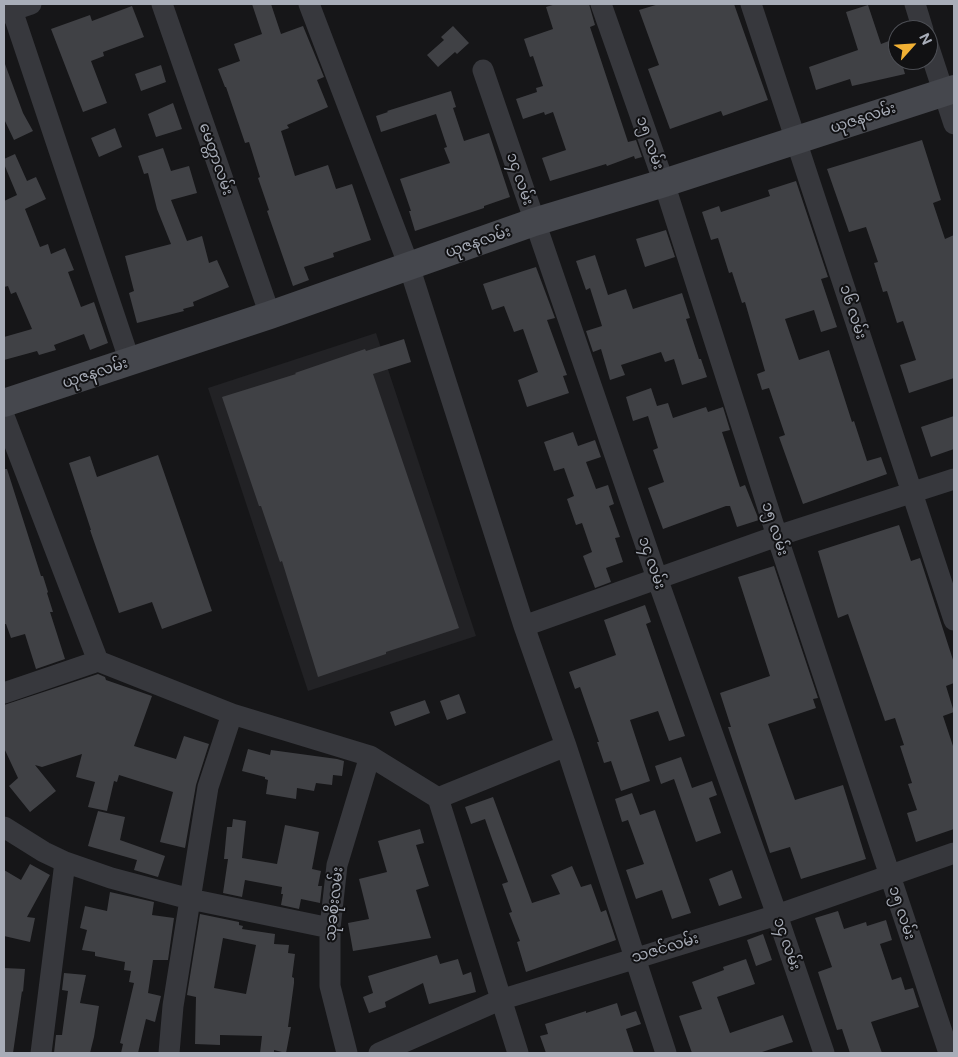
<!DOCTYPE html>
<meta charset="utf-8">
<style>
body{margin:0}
#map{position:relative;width:958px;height:1057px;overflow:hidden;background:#161618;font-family:"Public Sans",sans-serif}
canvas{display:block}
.frame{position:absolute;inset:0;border:5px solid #a8adb8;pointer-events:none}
.north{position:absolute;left:888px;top:20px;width:50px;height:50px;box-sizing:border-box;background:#111113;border:1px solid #4d4f55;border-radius:50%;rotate:64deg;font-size:14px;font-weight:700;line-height:20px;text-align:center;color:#a8adb8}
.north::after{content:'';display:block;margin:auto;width:18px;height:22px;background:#f2b134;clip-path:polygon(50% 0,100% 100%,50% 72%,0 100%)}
</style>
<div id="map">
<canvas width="958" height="1057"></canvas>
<div class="frame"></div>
<div class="north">N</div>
</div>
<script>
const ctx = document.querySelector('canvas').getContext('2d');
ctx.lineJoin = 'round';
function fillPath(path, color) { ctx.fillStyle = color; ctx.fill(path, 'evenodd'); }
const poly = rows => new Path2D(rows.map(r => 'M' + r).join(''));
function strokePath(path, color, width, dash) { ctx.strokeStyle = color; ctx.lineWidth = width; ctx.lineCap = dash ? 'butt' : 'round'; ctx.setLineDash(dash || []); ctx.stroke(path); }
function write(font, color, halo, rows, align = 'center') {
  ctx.font = font + ' "Public Sans","Noto Sans Myanmar",sans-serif'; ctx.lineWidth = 4; ctx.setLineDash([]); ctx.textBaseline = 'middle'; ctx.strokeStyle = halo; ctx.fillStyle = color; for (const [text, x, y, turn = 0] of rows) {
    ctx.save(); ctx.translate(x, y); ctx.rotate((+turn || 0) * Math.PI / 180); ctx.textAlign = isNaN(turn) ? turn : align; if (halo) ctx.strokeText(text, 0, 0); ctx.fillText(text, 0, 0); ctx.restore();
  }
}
fillPath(poly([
 [376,333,476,636,308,691,208,388]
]), '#222225');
fillPath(poly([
 [252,4,271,4,281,34,303,26,324,77,317,80,328,107,287,125,289,128,281,131,295,176,328,165,336,189,352,184,371,240,333,253,334,257,304,267,309,280,293,286,267,211,269,210,258,178,260,177,249,142,245,143,226,87,225,87,218,69,240,61,234,44,262,34],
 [556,4,589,4,595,25,590,27,628,142,636,140,642,157,635,159,634,156,607,166,606,164,550,181,542,158,566,150,553,112,545,115,544,112,523,119,516,99,537,92,536,88,543,86,533,56,530,57,524,39,553,29,546,7],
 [659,4,734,4,768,100,723,116,721,111,670,129,648,69,659,65,639,10],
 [868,5,881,44,894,39,898,51,898,60,901,60,905,74,852,86,850,79,816,90,809,67,858,50,846,12],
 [132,6,144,37,103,52,104,56,91,61,107,103,83,112,51,29,90,15,92,21],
 [453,26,469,43,457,54,455,52,438,67,427,55,444,40,441,37],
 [4,64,5,64,23,113,33,131,14,140,4,119],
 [161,65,166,82,141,91,135,74],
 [451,91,456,107,453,108,464,141,489,133,510,197,484,206,484,208,415,231,409,211,411,211,400,179,450,163,444,148,447,147,436,114,381,132,376,116,388,112,387,111],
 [173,103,182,129,156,137,148,114],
 [115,128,122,147,99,157,91,138],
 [922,140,941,200,933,203,945,239,954,235,954,378,909,393,900,365,916,360,903,321,897,323,887,291,883,292,874,263,878,262,866,227,849,232,827,169],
 [163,148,171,171,189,166,197,193,171,200,187,241,202,236,209,263,217,260,229,287,193,302,194,306,183,309,184,311,137,323,129,293,134,291,125,256,171,244,157,209,148,173,144,174,138,156],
 [15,154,27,181,36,177,46,199,25,209,40,247,48,244,51,254,65,248,74,270,68,272,81,307,94,302,108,343,90,350,84,334,54,345,56,350,39,355,37,351,4,360,4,337,32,329,16,292,11,294,8,286,4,287,4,201,17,195,4,164,4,159],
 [796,181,828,277,821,279,837,327,821,332,814,310,785,319,799,360,829,350,852,422,854,421,867,461,881,457,887,474,803,504,779,437,785,435,769,388,762,390,757,374,765,371,745,302,742,303,732,272,729,273,718,238,711,240,702,212,719,206,721,212,770,196,768,190],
 [666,230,675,257,645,267,636,239],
 [595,255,608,295,626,289,633,309,682,293,690,318,686,319,699,359,701,359,707,377,682,385,674,359,665,362,661,352,621,365,625,375,610,380,601,349,593,352,586,331,602,326,590,288,586,290,576,261],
 [536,267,555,318,547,320,567,375,563,376,569,393,527,407,518,380,538,372,523,329,514,332,504,306,492,310,483,284],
 [404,339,411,362,373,374,459,628,386,652,386,654,318,677,282,561,280,562,261,506,259,506,222,397,296,374,295,373,365,349,366,351],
 [651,388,657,406,668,403,673,418,706,407,708,412,723,407,730,430,722,432,740,487,745,485,759,520,737,527,730,506,726,506,663,529,648,488,664,482,653,450,658,448,648,416,633,421,626,397],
 [954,416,954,449,931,457,921,427],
 [573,432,578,446,595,440,601,457,586,462,596,489,608,485,614,504,609,506,620,537,615,538,623,562,606,568,611,582,595,588,583,556,592,552,582,523,576,525,567,499,574,496,564,468,554,471,544,442],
 [158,455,212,611,162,629,152,602,119,613,90,530,91,530,69,463,90,456,97,477],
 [4,469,7,469,41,576,43,576,48,592,47,593,53,612,50,612,65,659,36,669,25,634,11,638,6,624,4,624],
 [899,525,911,561,920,558,954,663,954,683,946,686,954,712,943,716,954,749,954,829,916,842,907,813,917,810,908,784,912,783,900,746,904,745,895,718,885,721,848,614,838,618,818,551],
 [774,566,818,698,813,699,816,708,768,724,795,800,843,785,866,859,801,879,790,847,770,853,728,727,731,727,720,693,770,676,738,577],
 [645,605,651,622,646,624,685,736,669,741,658,711,630,720,650,781,621,791,611,761,604,763,597,742,599,742,580,687,575,689,569,672,616,655,604,620],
 [98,674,105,677,106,680,152,696,134,746,176,759,184,736,209,744,196,785,185,848,160,842,173,792,119,775,117,782,114,781,107,811,88,807,95,782,76,777,82,754,42,767,35,765,56,791,30,812,9,786,18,778,4,748,4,705],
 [459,694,466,713,447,720,440,701],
 [425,700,430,713,395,726,390,712],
 [248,749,270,755,271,750,337,759,344,761,342,776,333,775,332,785,316,783,314,791,297,788,296,799,266,794,268,780,265,779,265,777,242,771],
 [681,757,692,788,712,781,717,795,709,798,721,833,696,842,674,779,661,784,655,766],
 [632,793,640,815,655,810,691,913,672,919,662,890,636,899,626,870,644,864,628,820,622,822,615,799],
 [493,797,532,903,560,894,551,875,572,866,581,887,591,884,601,912,606,910,616,940,526,972,517,942,520,941,509,913,512,912,502,884,508,882,492,839,485,819,471,824,465,807],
 [98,811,125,817,120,840,165,856,158,877,134,870,137,860,88,846],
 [233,819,246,821,242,858,277,864,285,825,319,832,312,869,321,871,318,886,322,886,320,903,301,899,299,909,281,905,283,894,281,894,282,887,245,880,242,897,223,893,228,859,224,859,227,827,232,827],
 [420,829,424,843,416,845,429,886,416,890,431,938,353,951,348,923,369,919,359,879,387,872,378,841],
 [30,864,50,875,27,917,35,918,30,942,4,936,4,870,21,880],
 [732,870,742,898,719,906,709,879],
 [110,892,154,902,152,915,174,918,168,960,153,960,148,993,161,996,155,1022,146,1019,138,1053,121,1053,123,1044,120,1043,134,983,129,982,131,971,124,970,125,962,95,956,95,952,82,950,87,930,80,928,85,906,107,911],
 [838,911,844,929,866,922,867,926,886,920,892,940,880,944,892,980,901,977,905,990,913,988,919,1007,871,1022,882,1053,850,1053,842,1029,837,1030,818,972,832,967,815,918],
 [200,914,239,922,239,925,243,926,242,929,275,934,274,944,289,945,288,953,295,954,292,977,294,978,294,983,288,1027,291,1027,286,1053,274,1050,274,1053,260,1053,262,1036,220,1035,220,1045,195,1044,196,997,187,995],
 [223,938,256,945,246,994,214,988],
 [763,934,772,960,756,966,747,940],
 [437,955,440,964,458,959,463,975,471,972,476,992,429,1004,423,983,385,1002,386,1007,369,1013,363,997,373,993,368,976],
 [746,959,755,984,717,997,730,1033,783,1015,793,1042,759,1053,692,1053,679,1016,702,1009,692,982,724,970,723,967],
 [4,968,25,969,23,992,22,991,13,1053,4,1053],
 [64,973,86,975,80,1003,99,1006,94,1037,90,1053,54,1053,56,1035,62,1035,68,991,62,990],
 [617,1003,621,1016,636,1011,641,1024,626,1029,634,1053,546,1053,540,1036,548,1034,545,1024,586,1011,586,1013]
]), '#404145');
strokePath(poly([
 [10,4,130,362],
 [162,4,270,315],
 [309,4,409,266,524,626,566,746,666,1053],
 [601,4,664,183,777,536,949,1053],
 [751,4,954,620],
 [915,4,923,30],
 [4,13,31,4],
 [928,45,954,124],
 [483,70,657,578,777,915,824,1053],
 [4,416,98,661,232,714,370,756,438,798,566,746],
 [524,626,777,536,954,479],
 [4,693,98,661],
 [438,798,518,1053],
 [4,827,44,852,65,862,111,878,190,899,330,928],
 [41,1053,65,862],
 [169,1053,173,1006,208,787,232,714],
 [347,1053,330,986,330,928,337,865,370,756],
 [379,1053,500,1000,777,915,954,853]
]), '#37383d', 21);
strokePath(poly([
 [4,403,270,315,534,222,664,183,954,89]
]), '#45474d', 28);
write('15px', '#a8adb8', '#111113', [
 ["ယုဇနလမ်း",863,118,-18],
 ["၁၅ လမ်း",650,143,71],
 ["မေတ္တာလမ်း",216,159,71],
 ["၁၄ လမ်း",520,179,71],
 ["ယုဇနလမ်း",478,242,-19],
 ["၁၆ လမ်း",853,312,72],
 ["ယုဇနလမ်း",95,373,-18],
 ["၁၅ လမ်း",775,529,72],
 ["၁၄ လမ်း",652,563,71],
 ["သုခစိုးလမ်း",334,904,-84],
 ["၁၅ လမ်း",902,913,72],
 ["၁၄ လမ်း",787,944,71],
 ["သဇင်လမ်း",665,948,-17]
]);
</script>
